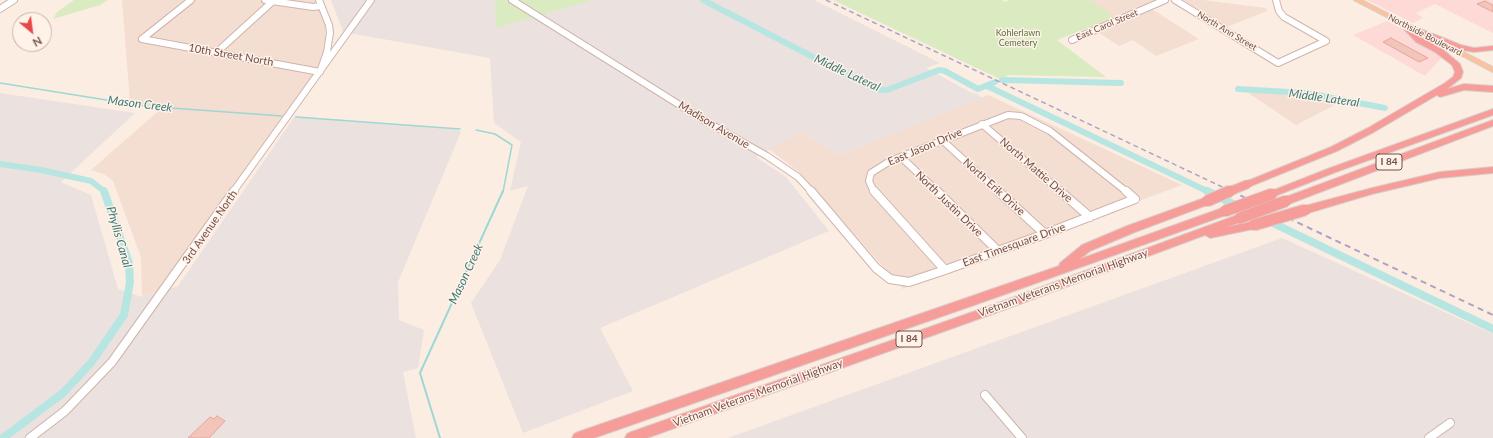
<!DOCTYPE html>
<style>
body{margin:0}
#map{position:relative;width:1493px;height:438px;overflow:hidden;background:#fcede3;font-family:Lato,sans-serif}
canvas{display:block}
.north{position:absolute;left:12px;top:12px;width:40px;height:40px;box-sizing:border-box;background:#fff2e9;border:1px solid #c7b1a9;border-radius:50%;rotate:151deg;font-size:11px;font-weight:700;line-height:16px;text-align:center;color:#744f49}
.north::after{content:'';display:block;margin:auto;width:14px;height:18px;background:#e74847;clip-path:polygon(50% 0,100% 100%,50% 72%,0 100%)}
</style>
<div id="map">
<canvas width="1493" height="438"></canvas>
<div class="north">N</div>
</div>
<script>
const ctx = document.querySelector('canvas').getContext('2d');
ctx.lineJoin = 'round';
function fillPath(path, color) { ctx.fillStyle = color; ctx.fill(path, 'evenodd'); }
const poly = rows => new Path2D(rows.map(r => 'M' + r).join(''));
function strokePath(path, color, width, dash) { ctx.strokeStyle = color; ctx.lineWidth = width; ctx.lineCap = dash ? 'butt' : 'round'; ctx.setLineDash(dash || []); ctx.stroke(path); }
function write(font, color, halo, rows, align = 'center') {
  ctx.font = font + ' Lato,sans-serif'; ctx.lineWidth = 3; ctx.setLineDash([]); ctx.textBaseline = 'middle'; ctx.strokeStyle = halo; ctx.fillStyle = color; for (const [text, x, y, turn = 0] of rows) {
    ctx.save(); ctx.translate(x, y); ctx.rotate((+turn || 0) * Math.PI / 180); ctx.textAlign = isNaN(turn) ? turn : align; if (halo) ctx.strokeText(text, 0, 0); ctx.fillText(text, 0, 0); ctx.restore();
  }
}
fillPath(poly([
 [122,0,319,0,325,23,326,53,322,63,158,292,142,297,141,257,113,181,104,174,91,170,163,107,130,103],
 [1089,0,1160,0,1147,6,1199,39,1156,56,1133,40,1119,46,1090,27,1112,19],
 [1183,0,1203,0,1249,6,1266,8,1267,11,1227,27],
 [1247,92,1304,95,1341,102,1296,125],
 [988,95,1182,185,903,289,799,172,769,149,801,132,840,155]
]), '#f4ddd1');
fillPath(poly([
 [1367,0,1493,0,1493,33,1435,4,1416,13,1423,18,1413,23],
 [1387,21,1447,52,1425,76,1353,35]
]), '#fddad6');
fillPath(poly([
 [331,0,495,0,497,27,593,0,814,0,940,63,926,68,970,92,977,94,982,98,840,155,801,132,756,157,786,177,829,231,600,328,633,391,523,433,471,303,500,260,528,186,510,191,521,142,494,123,490,58,343,32],
 [0,93,135,113,61,182,91,195,118,289,142,297,178,286,295,116,456,129,461,132,398,282,399,320,424,330,418,368,403,372,416,438,0,438],
 [1282,238,1493,334,1493,438,728,438]
]), '#ebe1de');
fillPath(poly([
 [74,0,108,0,100,5,53,19,57,12],
 [495,0,593,0,496,28],
 [833,0,1002,0,1005,2,1010,0,1089,0,1112,15,1112,19,1057,40,1106,77,1009,75,1000,79]
]), '#daeac1');
strokePath(poly([
 [0,83,144,106,282,116],
 [296,117,460,129],
 [476,130,495,134,512,145,503,192]
]), '#9dd8d4', 1.5);
strokePath(poly([
 [440,438,420,373,503,191]
]), '#9dd8d4', 2);
strokePath(poly([
 [703,0,877,90,887,90,939,70,945,71,978,89,995,82],
 [1002,80,1121,83],
 [987,86,1209,192],
 [1238,89,1307,93,1385,108],
 [0,164,41,170,91,181,105,192]
]), '#b7e6e2', 6);
strokePath(poly([
 [1207,191,1239,207],
 [1252,213,1493,329],
 [3,438,63,393,91,363,124,315,130,282,129,263,104,191]
]), '#b7e6e2', 8);
const building = poly([
 [1485,1,1493,5,1493,12,1477,4,1485,1],
 [1391,38,1428,58,1419,62,1383,42,1391,38],
 [217,416,225,421,209,438,188,438,210,417,214,419,217,416]
]);
fillPath(building, '#f2c4ba');
strokePath(building, '#e4a79b', 1);
const minorFar1 = poly([
 [265,0,313,7,321,6],
 [512,0,702,119,767,156,798,177,812,192],
 [1175,0,1278,63,1326,41,1284,17,1279,11,1276,0],
 [0,9,14,0],
 [142,39,320,72,327,52,330,33,329,25,319,0],
 [142,39,191,0],
 [1072,40,1165,0],
 [217,52,273,1],
 [982,124,1061,192],
 [942,140,999,192],
 [901,157,938,192],
 [233,192,371,0],
 [874,192,869,181,871,173,890,161,1008,115,1021,116,1050,131,1127,192]
]);
const minor = poly([
 [811,191,876,268,890,279,909,282,945,270],
 [874,191,945,270],
 [937,191,998,251],
 [998,191,1045,234],
 [1060,191,1090,217],
 [945,270,1045,234,1135,199,1126,191],
 [985,395,1022,438],
 [30,438,65,411,112,362,234,191],
 [1429,438,1450,423]
]);
const major = poly([
 [1354,0,1362,0,1413,27,1410,29,1408,28,1354,0],
 [1432,36,1493,67,1493,72,1430,39,1429,38,1432,36]
]);
const highway = poly([
 [1400,21,1406,21,1408,24,1461,45,1474,48,1493,46,1493,50,1474,52,1456,49,1415,32,1422,38,1441,48,1460,64,1463,72,1461,78,1447,89,1464,84,1493,86,1493,92,1464,90,1440,97,1437,95,1374,132,1337,151,1251,186,1245,186,1243,184,1245,182,1331,147,1368,128,1445,83,1453,77,1455,72,1452,65,1435,52,1416,42,1400,25,1400,21],
 [1493,109,1493,115,1336,172,1275,196,1269,196,1267,194,1269,192,1330,168,1493,109],
 [1493,120,1493,126,1289,204,1286,205,1281,201,1283,198,1493,120],
 [1493,167,1493,173,1440,178,1372,194,1305,214,1301,213,1300,210,1301,207,1372,188,1440,172,1493,167],
 [1207,197,1212,201,1210,204,1135,232,1090,251,1080,259,1225,207,1229,208,1230,211,1229,214,1000,296,594,438,572,438,574,434,578,432,1059,266,1060,263,1082,245,1127,226,1207,197],
 [1240,214,1244,215,1245,218,1244,221,1227,227,1254,221,1258,222,1259,225,1258,228,1210,238,1205,235,1009,308,647,438,625,438,627,434,631,432,1001,302,1240,214]
]);
strokePath(minorFar1, '#d0b4ac', 8);
strokePath(minor, '#d0b4ac', 10);
strokePath(major, '#d8cecc', 2);
strokePath(highway, '#d8cecc', 2);
strokePath(minorFar1, '#fff', 6);
strokePath(minor, '#fff', 8);
fillPath(major, '#fbc29b');
fillPath(highway, '#f79d99');
strokePath(poly([
 [826,0,1233,192]
]), '#ada2c5', 1.5, [5, 3.5]);
strokePath(poly([
 [1231,191,1493,315]
]), '#ada2c5', 2, [6, 4.5]);
const highwayBridgeFar1 = poly([
 [1228,192,1248,184]
]);
const highwayBridge = poly([
 [1207,201,1230,191],
 [1225,211,1272,194],
 [1240,218,1286,201],
 [1254,225,1305,210]
]);
strokePath(highwayBridgeFar1, '#d8cecc', 10, []);
strokePath(highwayBridge, '#d8cecc', 13, []);
strokePath(highwayBridgeFar1, '#f79d99', 8);
strokePath(highwayBridge, '#f79d99', 11);
write('9px', '#744f49', '#fff2e9', [
 ["East Carol Street",1107,25,-23],
 ["North Ann Street",1227,31,31],
 ["Northside Boulevard",1425,35,27]
]);
write('9px', '#5a743e', '#fff2e9', [
 ["Kohlerlawn",1018,33],
 ["Cemetery",1018,43]
]);
for (const [x, y, w] of [
 [1389,162,26],
 [909,339,26]
]) { const box = new Path2D(); box.roundRect(x - w / 2, y - 8, w, 16, 3); ctx.fillStyle = '#fff2e9'; ctx.fill(box); strokePath(box, '#744f49', 1); }
write('bold 10px', '#744f49', null, [
 ["I 84",1389,162],
 ["I 84",909,339]
]);
write('11px', '#744f49', '#fff2e9', [
 ["10th Street North",231,55,10],
 ["Madison Avenue",714,125,31],
 ["East Jason Drive",925,147,-23],
 ["North Mattie Drive",1036,170,41],
 ["North Erik Drive",994,187,42],
 ["North Justin Drive",949,204,44],
 ["3rd Avenue North",210,227,-55],
 ["East Timesquare Drive",1014,245,-20],
 ["Vietnam Veterans Memorial Highway",1063,283,-20],
 ["Vietnam Veterans Memorial Highway",758,393,-20]
]);
write('italic 12px', '#3c7a77', '#fff2e9', [
 ["Middle Lateral",847,73,25],
 ["Middle Lateral",1324,98,8],
 ["Mason Creek",140,104,7],
 ["Phyllis Canal",119,237,74],
 ["Mason Creek",466,274,-65]
]);
</script>
